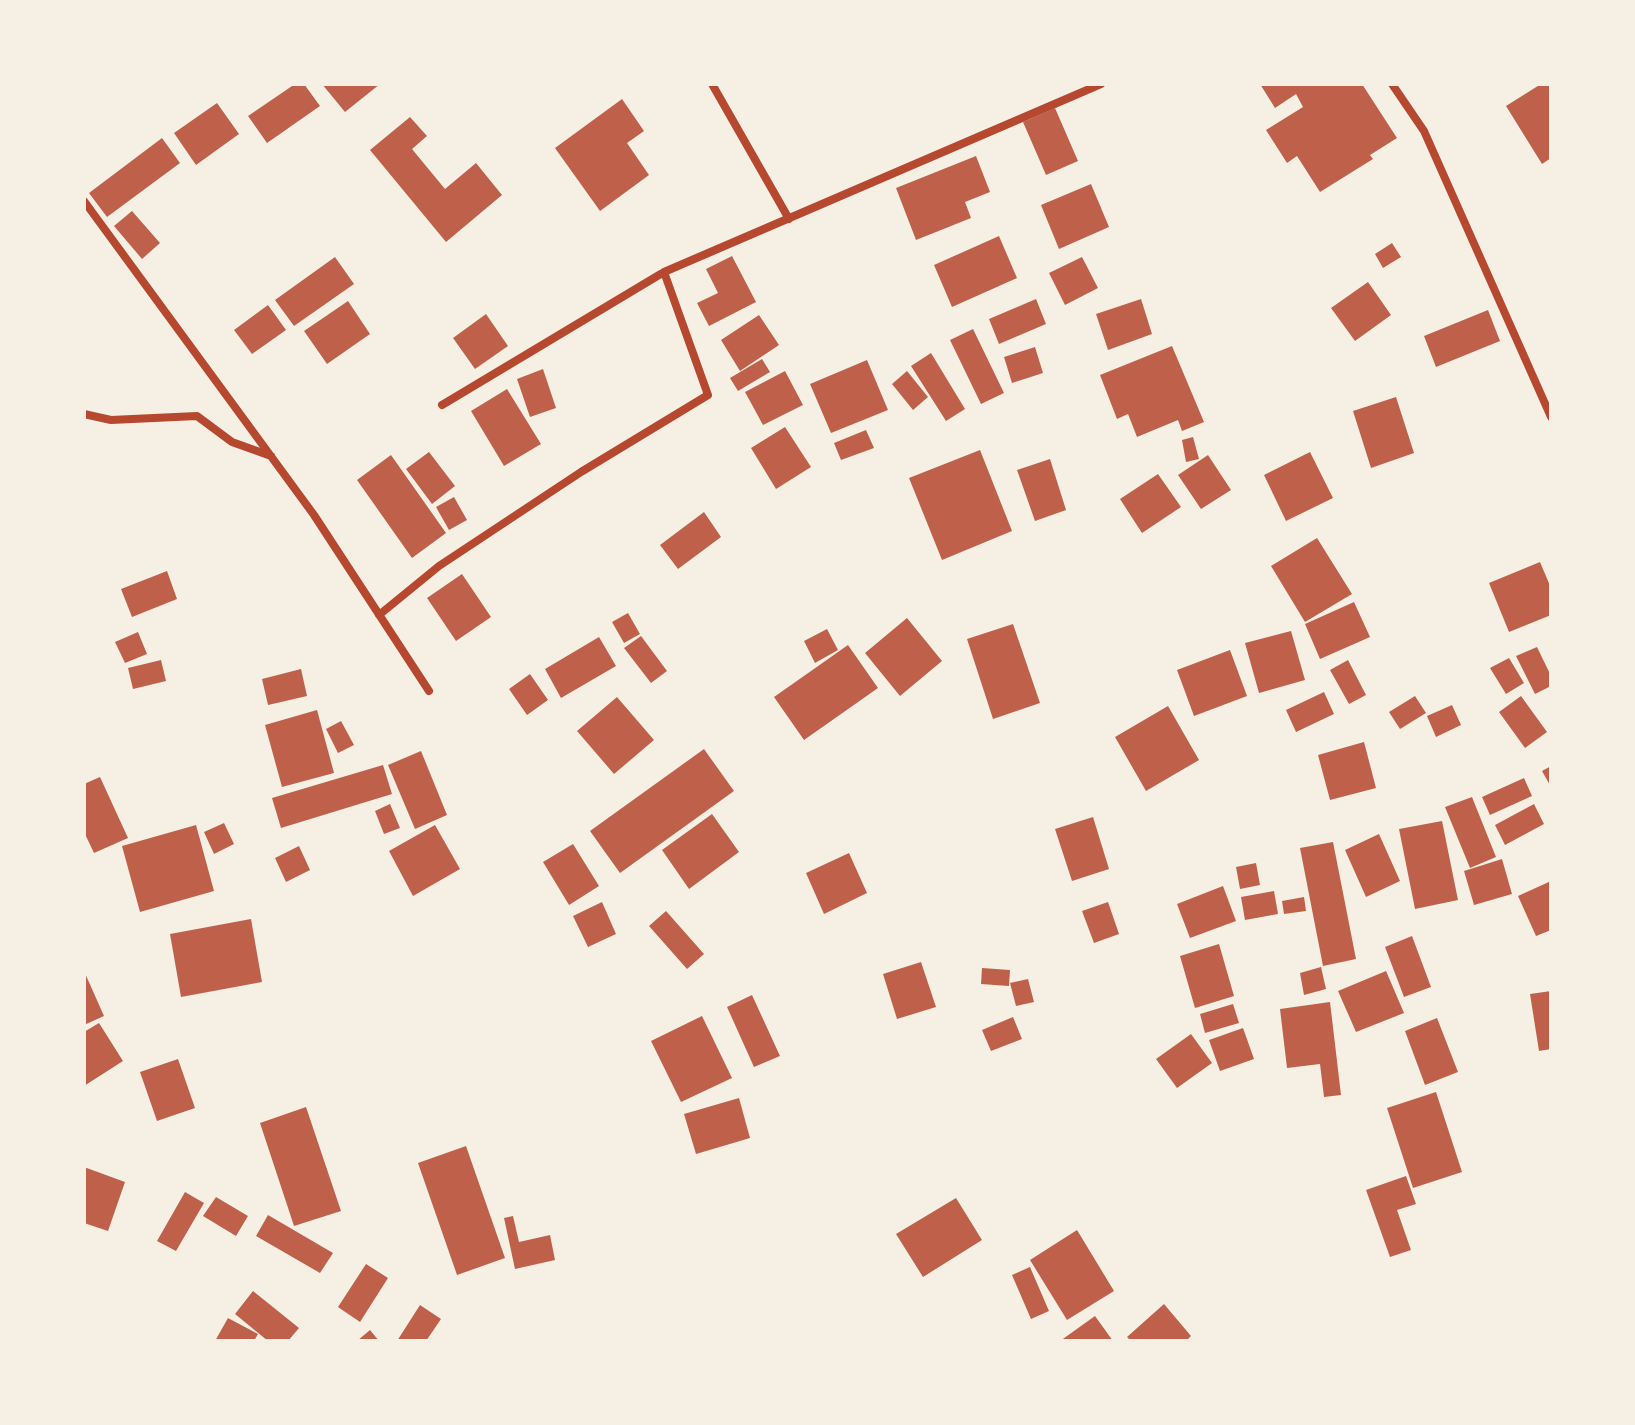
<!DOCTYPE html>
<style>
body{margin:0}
#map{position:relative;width:1635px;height:1425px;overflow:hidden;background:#f6efe4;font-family:"Public Sans",sans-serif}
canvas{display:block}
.frame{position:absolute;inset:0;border:86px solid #f6efe4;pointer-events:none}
</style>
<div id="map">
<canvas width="1635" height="1425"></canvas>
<div class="frame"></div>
</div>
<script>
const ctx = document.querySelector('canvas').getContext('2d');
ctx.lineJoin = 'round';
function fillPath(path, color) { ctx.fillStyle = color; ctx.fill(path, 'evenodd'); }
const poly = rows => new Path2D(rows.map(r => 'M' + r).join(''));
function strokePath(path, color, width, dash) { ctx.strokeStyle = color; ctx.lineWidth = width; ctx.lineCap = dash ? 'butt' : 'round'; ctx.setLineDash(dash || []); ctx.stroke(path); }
fillPath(poly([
 [295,84,304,84,320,106,267,143,248,116],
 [322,84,380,84,345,112],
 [1260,84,1362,84,1397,138,1370,155,1373,159,1320,192,1297,156,1287,163,1266,130,1303,107,1296,94,1275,108],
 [1541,84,1551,84,1551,158,1542,164,1506,106],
 [622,99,644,131,627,143,649,175,600,211,555,148],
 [217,103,239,134,196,165,174,133],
 [1055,108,1078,161,1046,175,1023,122],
 [410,117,427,136,412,149,445,189,476,163,502,195,446,242,370,150],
 [162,138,180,163,107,217,89,193],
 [976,156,990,192,965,202,971,218,916,240,896,188],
 [1091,184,1109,227,1059,249,1041,205],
 [132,211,160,243,142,259,114,226],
 [999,236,1017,278,952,307,934,265],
 [1392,243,1401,257,1383,268,1375,254],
 [732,256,756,302,709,326,697,303,718,293,706,269],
 [335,257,354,284,294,326,275,300],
 [1082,257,1098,288,1065,305,1049,273],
 [1368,282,1391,315,1355,341,1331,308],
 [1036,299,1046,324,999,344,989,319],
 [1141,299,1152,334,1108,350,1096,314],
 [348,301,370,334,327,364,304,331],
 [268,305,286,330,252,354,234,330],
 [1488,310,1500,341,1436,367,1424,336],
 [486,314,508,346,475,369,453,338],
 [759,315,779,345,740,371,721,340],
 [973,329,1004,393,981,404,950,340],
 [1172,346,1204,422,1182,431,1178,420,1137,437,1128,414,1117,419,1100,375],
 [1035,347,1043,373,1012,383,1004,357],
 [931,353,965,409,946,421,911,366],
 [762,359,770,372,738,391,730,378],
 [867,360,888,410,831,433,810,384],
 [543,369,556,408,530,417,517,379],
 [785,371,803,405,763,425,745,392],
 [907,371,928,397,913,410,892,384],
 [507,389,541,444,504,466,471,411],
 [1396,397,1414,453,1371,468,1353,411],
 [785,427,811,467,776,489,751,448],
 [866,430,874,448,841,460,834,443],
 [1193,437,1199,459,1186,462,1182,440],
 [980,450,1012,531,942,560,909,478],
 [429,452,455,486,432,504,406,469],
 [1310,452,1333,498,1286,521,1264,475],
 [391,455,446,533,412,558,357,480],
 [1208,455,1231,490,1201,509,1178,475],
 [1050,459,1066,510,1035,521,1017,470],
 [1158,474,1181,507,1142,533,1120,499],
 [454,497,467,520,449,530,436,507],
 [704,512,721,537,678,569,660,545],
 [1317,538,1352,594,1305,622,1271,566],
 [1540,562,1551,588,1551,615,1509,632,1489,583],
 [167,571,177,599,132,617,121,589],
 [462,574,491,617,456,641,427,598],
 [1354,602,1370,637,1320,659,1305,624],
 [628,613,640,634,624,643,612,622],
 [907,618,942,661,900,696,865,653],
 [1013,624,1040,703,993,719,967,639],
 [827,629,838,650,815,663,804,641],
 [1291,631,1305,680,1259,693,1245,643],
 [138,632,147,654,125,663,115,642],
 [641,636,667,671,651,683,624,648],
 [599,637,616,666,561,698,545,669],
 [848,645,878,688,804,740,774,697],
 [1537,647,1551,676,1551,686,1535,694,1516,656],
 [1230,650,1247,696,1194,716,1177,670],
 [1509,658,1524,683,1506,694,1490,668],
 [161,660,166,681,133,689,128,668],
 [1348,660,1366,695,1349,704,1330,670],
 [301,669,307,696,268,705,262,679],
 [530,674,548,700,527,715,509,689],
 [1324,692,1334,714,1296,732,1286,710],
 [1415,696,1426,713,1400,729,1389,712],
 [1521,696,1547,732,1525,748,1499,712],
 [617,697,654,740,614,774,577,731],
 [1452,705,1461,725,1436,737,1427,716],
 [1168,706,1199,760,1146,791,1115,737],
 [317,710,334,773,282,787,265,725],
 [341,721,354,745,338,753,326,729],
 [1364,742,1376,788,1330,800,1318,755],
 [704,749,734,791,620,873,590,831],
 [421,751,447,815,415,829,388,765],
 [383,765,392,794,281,828,272,798],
 [1551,766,1551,787,1542,771],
 [100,777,128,838,94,853,84,832,84,784],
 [1524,778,1532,796,1490,815,1482,797],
 [1472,797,1496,857,1470,868,1445,807],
 [390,804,400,828,384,834,375,811],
 [1534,804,1544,824,1505,845,1495,825],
 [712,814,739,852,689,889,662,850],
 [1093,817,1109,869,1072,881,1055,829],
 [1442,821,1458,900,1415,909,1399,829],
 [224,823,234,844,214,854,204,832],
 [196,825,214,891,140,912,122,846],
 [435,825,460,869,413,896,389,851],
 [1379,834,1400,881,1366,897,1345,850],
 [1333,842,1356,959,1323,966,1300,848],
 [573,844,599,886,569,905,543,862],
 [299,846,310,870,286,882,275,858],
 [849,853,867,893,824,914,806,873],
 [1502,859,1512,894,1474,905,1464,871],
 [1256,863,1260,885,1240,889,1236,867],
 [1551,881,1551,930,1536,936,1518,896],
 [1223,886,1236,921,1190,938,1177,904],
 [1274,891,1278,914,1245,920,1241,897],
 [1304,897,1306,911,1284,914,1282,901],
 [602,902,616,934,588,947,573,916],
 [1108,902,1119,934,1094,943,1082,911],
 [666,911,704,954,687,969,649,926],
 [251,919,262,982,181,997,170,934],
 [1412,936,1431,987,1404,997,1385,947],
 [1219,944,1234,996,1195,1008,1180,956],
 [921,962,936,1007,897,1019,883,974],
 [1321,967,1326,989,1304,995,1300,973],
 [982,968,1010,970,1009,986,981,984],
 [84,971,104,1016,84,1025],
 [1386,971,1404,1013,1356,1032,1338,991],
 [1028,979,1034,1002,1016,1006,1010,983],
 [1551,991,1551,1049,1539,1051,1530,994],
 [752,995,780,1056,754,1067,727,1007],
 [1330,1002,1341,1095,1324,1097,1320,1064,1287,1068,1280,1009],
 [1233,1004,1239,1023,1205,1033,1200,1014],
 [702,1016,732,1078,681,1102,651,1041],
 [1013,1017,1022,1039,991,1051,982,1030],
 [1437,1018,1458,1072,1425,1085,1405,1031],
 [99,1023,123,1061,84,1086,84,1032],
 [1243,1028,1254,1059,1220,1071,1209,1040],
 [1191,1034,1212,1063,1177,1088,1156,1059],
 [178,1059,195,1108,157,1121,140,1072],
 [1436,1092,1462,1172,1413,1188,1387,1108],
 [739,1098,750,1138,696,1154,684,1114],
 [306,1107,341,1211,294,1226,260,1123],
 [466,1146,505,1258,457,1275,418,1163],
 [84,1167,125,1182,108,1231,84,1223],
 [1406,1176,1416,1204,1397,1210,1411,1250,1390,1257,1366,1190],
 [185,1192,204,1203,176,1251,157,1241],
 [216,1197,248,1216,236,1236,203,1216],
 [956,1198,982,1240,923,1277,896,1234],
 [268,1215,333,1253,320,1273,256,1236],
 [513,1216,519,1242,550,1235,555,1260,515,1269,504,1218],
 [1077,1230,1114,1291,1067,1320,1030,1260],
 [366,1264,388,1278,360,1322,338,1307],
 [1030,1267,1049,1311,1031,1319,1012,1275],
 [253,1291,299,1328,288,1341,268,1341,235,1314],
 [1164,1304,1191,1336,1186,1341,1131,1341,1127,1337],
 [420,1305,441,1319,426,1341,397,1341],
 [1095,1316,1113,1341,1060,1341],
 [228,1318,258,1334,254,1341,215,1341],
 [370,1330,379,1341,357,1341]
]), '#bf614a');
strokePath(poly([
 [712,84,789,219],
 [1392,84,1424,131,1551,417],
 [84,201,314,515,429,691],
 [442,405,664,272,1101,84],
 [84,414,111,420,197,416,232,442,271,456],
 [379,615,439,566,581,472,708,395,664,272]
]), '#b5482f', 8);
</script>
